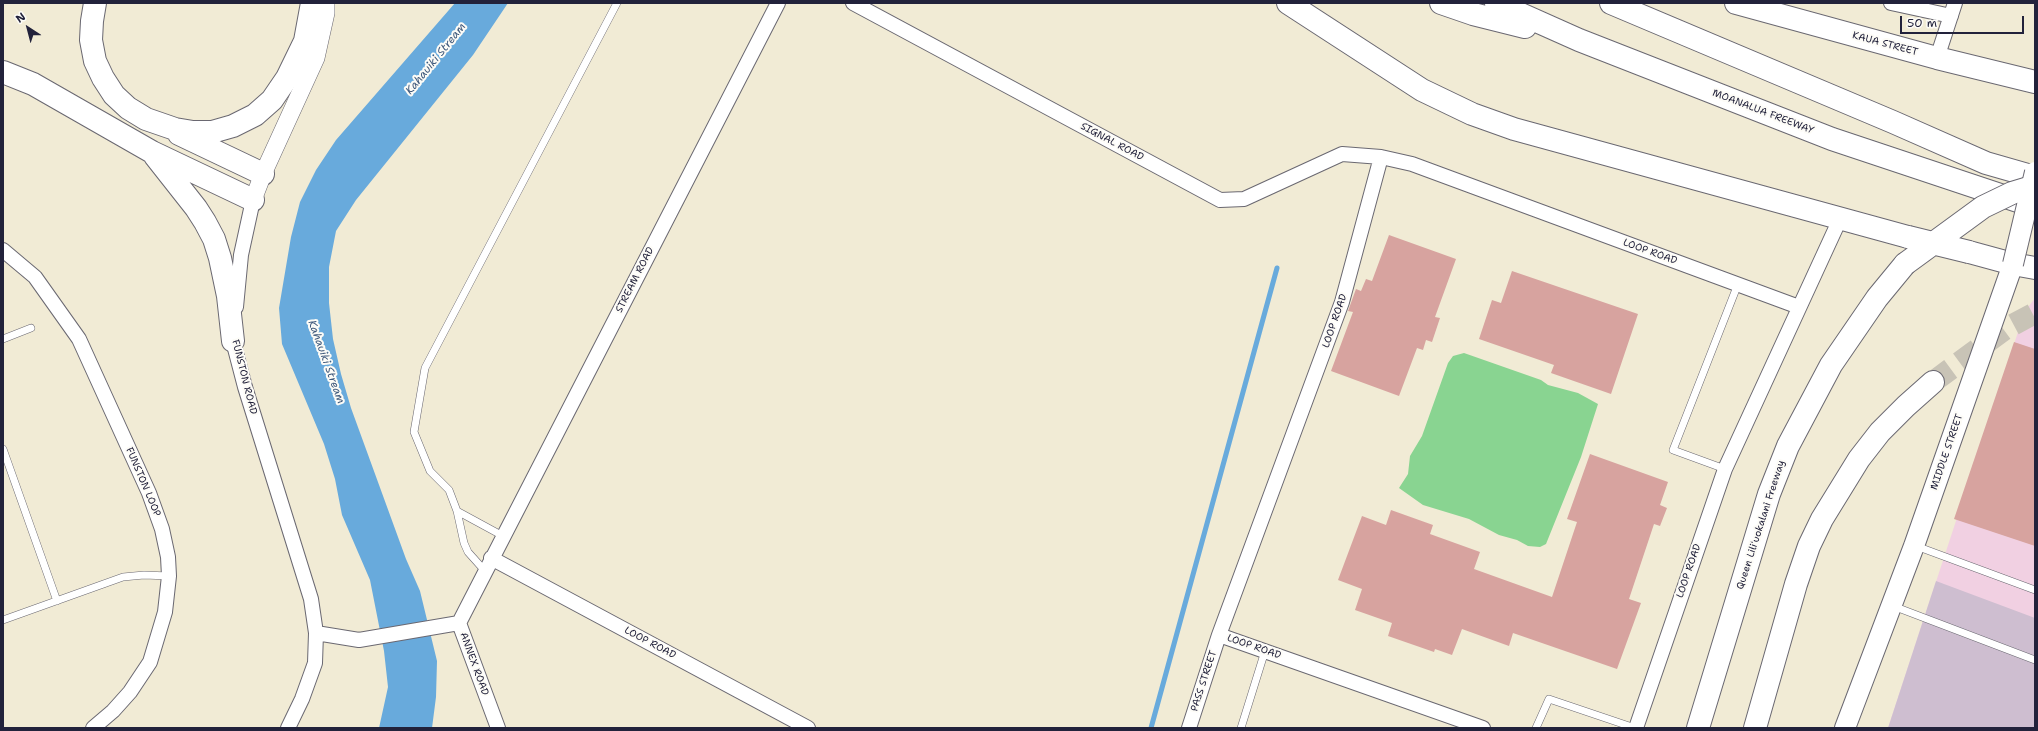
<!DOCTYPE html>
<meta charset="utf-8">
<style>
body{margin:0}
#map{position:relative;width:2038px;height:731px;overflow:hidden;background:#f1ebd5;font-family:"Shantell Sans",sans-serif}
canvas{display:block}
.frame{position:absolute;inset:0;border:4px solid #22223b;pointer-events:none}
.north{position:absolute;left:8px;top:8px;width:40px;height:40px;-webkit-text-stroke:3px #fdfcf7;paint-order:stroke;rotate:324deg;font-size:11px;font-weight:700;line-height:16px;text-align:center;color:#22223b}
.north::after{content:'';display:block;margin:auto;width:14px;height:18px;background:#22223b;clip-path:polygon(50% 0,100% 100%,50% 72%,0 100%)}
.scale{position:absolute;left:1900px;top:16px;width:124px;height:18px;box-sizing:border-box;border:2px solid #22223b;border-top:0;padding-left:5px;font-size:12px;line-height:14px;white-space:nowrap;color:#22223b;-webkit-text-stroke:3px #fdfcf7;paint-order:stroke}
</style>
<div id="map">
<canvas width="2038" height="731"></canvas>
<div class="frame"></div>
<div class="north">N</div>
<div class="scale">50 m</div>
</div>
<script>
const ctx = document.querySelector('canvas').getContext('2d');
ctx.lineJoin = 'round';
function fillPath(path, color) { ctx.fillStyle = color; ctx.fill(path, 'evenodd'); }
const poly = rows => new Path2D(rows.map(r => 'M' + r).join(''));
function strokePath(path, color, width, dash) { ctx.strokeStyle = color; ctx.lineWidth = width; ctx.lineCap = dash ? 'butt' : 'round'; ctx.setLineDash(dash || []); ctx.stroke(path); }
function write(font, color, halo, rows, align = 'center') {
  ctx.font = font + ' "Shantell Sans",sans-serif'; ctx.lineWidth = 4; ctx.setLineDash([]); ctx.textBaseline = 'middle'; ctx.strokeStyle = halo; ctx.fillStyle = color; for (const [text, x, y, turn = 0] of rows) {
    ctx.save(); ctx.translate(x, y); ctx.rotate((+turn || 0) * Math.PI / 180); ctx.textAlign = isNaN(turn) ? turn : align; if (halo) ctx.strokeText(text, 0, 0); ctx.fillText(text, 0, 0); ctx.restore();
  }
}
fillPath(poly([
 [2035,298,2035,728,1888,728,2018,332,2026,310]
]), '#f1d0e2');
fillPath(poly([
 [1936,581,2035,618,2035,728,1888,728]
]), '#cebed0');
fillPath(poly([
 [1464,353,1541,380,1548,385,1578,393,1598,404,1581,457,1546,544,1540,547,1528,546,1517,540,1499,535,1469,519,1423,505,1399,488,1408,474,1410,456,1422,436,1448,363,1453,356]
]), '#89d491');
fillPath(poly([
 [455,3,508,3,473,55,356,200,336,231,329,267,329,303,333,339,341,374,351,408,406,559,420,591,437,661,436,697,432,728,379,728,388,687,384,651,370,580,342,515,335,479,324,444,282,344,279,308,291,237,300,202,316,170,336,140]
]), '#68aadc');
strokePath(poly([
 [1151,728,1277,268]
]), '#68aadc', 5);
fillPath(poly([
 [1389,235,1456,259,1435,317,1440,318,1432,342,1426,340,1423,350,1417,348,1399,396,1331,371,1353,312,1348,311,1356,289,1361,291,1366,279,1372,281],
 [1512,271,1638,314,1611,394,1551,373,1554,365,1479,339,1492,300,1501,303],
 [2014,342,2035,349,2035,546,1954,519],
 [1590,454,1668,482,1660,505,1667,508,1660,526,1654,524,1629,599,1641,603,1617,669,1513,633,1509,646,1462,629,1452,655,1435,649,1434,652,1388,636,1392,623,1355,610,1362,589,1338,580,1362,516,1386,525,1391,510,1433,525,1430,534,1480,552,1474,569,1552,597,1577,522,1567,519]
]), '#d7a39f');
strokePath(poly([
 [1933,382,2005,329,2035,313]
]), '#c8c3b6', 22, [22, 11]);
const service = poly([
 [3,339,31,328],
 [3,449,57,601],
 [1725,469,1673,450,1738,284],
 [457,511,503,536],
 [1916,546,2035,590],
 [485,571,468,552,464,543,457,511,449,490,430,471,414,432,425,368,617,3],
 [1893,606,2035,660],
 [3,620,123,577,144,575,169,576],
 [1241,728,1265,651],
 [1536,728,1549,699,1635,728]
]);
const minor = poly([
 [853,3,1220,200,1244,199,1342,154,1381,157,1412,164,1799,307],
 [1891,3,1951,16],
 [1937,58,1955,3],
 [1381,157,1342,302,1219,635,1483,728],
 [3,250,35,277,79,339,149,493,162,529,168,557,169,576,165,612,150,662,130,692,113,711,93,728],
 [236,307,241,255,253,200],
 [233,334,233,341,245,387,311,599,316,633,315,663,302,699,288,728],
 [491,558,808,728],
 [316,633,359,640,459,623],
 [498,728,459,623,778,3],
 [1189,728,1219,635],
 [1636,728,1725,469,1840,219]
]);
const tertiary = poly([
 [253,200,263,174,316,58,326,13,326,3]
]);
const secondary = poly([
 [1845,728,1914,546,2013,264]
]);
const primary = poly([
 [1736,3,1937,58,2035,82],
 [2013,264,2035,268]
]);
const motorway = poly([
 [95,3,92,21,91,40,95,61,103,78,114,95,128,108,146,119,175,129,193,132,212,132,233,126,255,115,272,100,287,78,305,41,312,3],
 [1288,3,1422,90,1472,114,1514,129,1908,237],
 [1441,3,1473,14,1525,27],
 [1496,3,1579,40,1832,139,2018,201],
 [1611,3,1893,122,1986,163,2035,177],
 [3,72,33,84,152,152,253,200],
 [179,134,263,174],
 [155,156,196,208,205,222,214,239,220,258,228,296,233,341],
 [1969,252,2013,264],
 [1698,728,1769,494,1788,446,1831,365,1877,298,1905,264],
 [1755,728,1796,584,1809,546,1822,519,1859,459,1880,432,1906,406,1933,382]
]);
strokePath(service, '#6a6871', 8);
strokePath(minor, '#6a6871', 16);
strokePath(tertiary, '#6a6871', 18);
strokePath(secondary, '#6a6871', 22);
strokePath(primary, '#6a6871', 24);
strokePath(motorway, '#6a6871', 24);
strokePath(service, '#fff', 7);
strokePath(minor, '#fff', 14);
strokePath(tertiary, '#fff', 17);
strokePath(secondary, '#fff', 20);
strokePath(primary, '#fff', 22);
strokePath(motorway, '#fff', 22);
const secondaryBridge = poly([
 [2013,264,2035,172]
]);
const motorwayBridge = poly([
 [1908,237,1969,252],
 [1905,264,1983,207,2012,193,2035,186]
]);
strokePath(secondaryBridge, '#6a6871', 22, []);
strokePath(motorwayBridge, '#6a6871', 24, []);
strokePath(secondaryBridge, '#fff', 20);
strokePath(motorwayBridge, '#fff', 22);
write('10px', '#22223b', '#fdfcf7', [
 ["KAUA STREET",1885,44,15],
 ["MOANALUA FREEWAY",1763,112,21],
 ["SIGNAL ROAD",1112,142,28],
 ["LOOP ROAD",1650,252,20],
 ["STREAM ROAD",635,280,-63],
 ["LOOP ROAD",1335,321,-71],
 ["FUNSTON ROAD",244,377,76],
 ["MIDDLE STREET",1947,452,-71],
 ["FUNSTON LOOP",143,482,67],
 ["Queen Liliʻuokalani Freeway",1761,525,-72],
 ["LOOP ROAD",1689,571,-71],
 ["LOOP ROAD",650,643,28],
 ["LOOP ROAD",1254,647,19],
 ["ANNEX ROAD",474,664,70],
 ["PASS STREET",1204,681,-72]
]);
write('italic 11px', '#3e587b', '#fdfcf7', [
 ["Kahauiki Stream",436,59,-51],
 ["Kahauiki Stream",326,362,70]
]);
</script>
